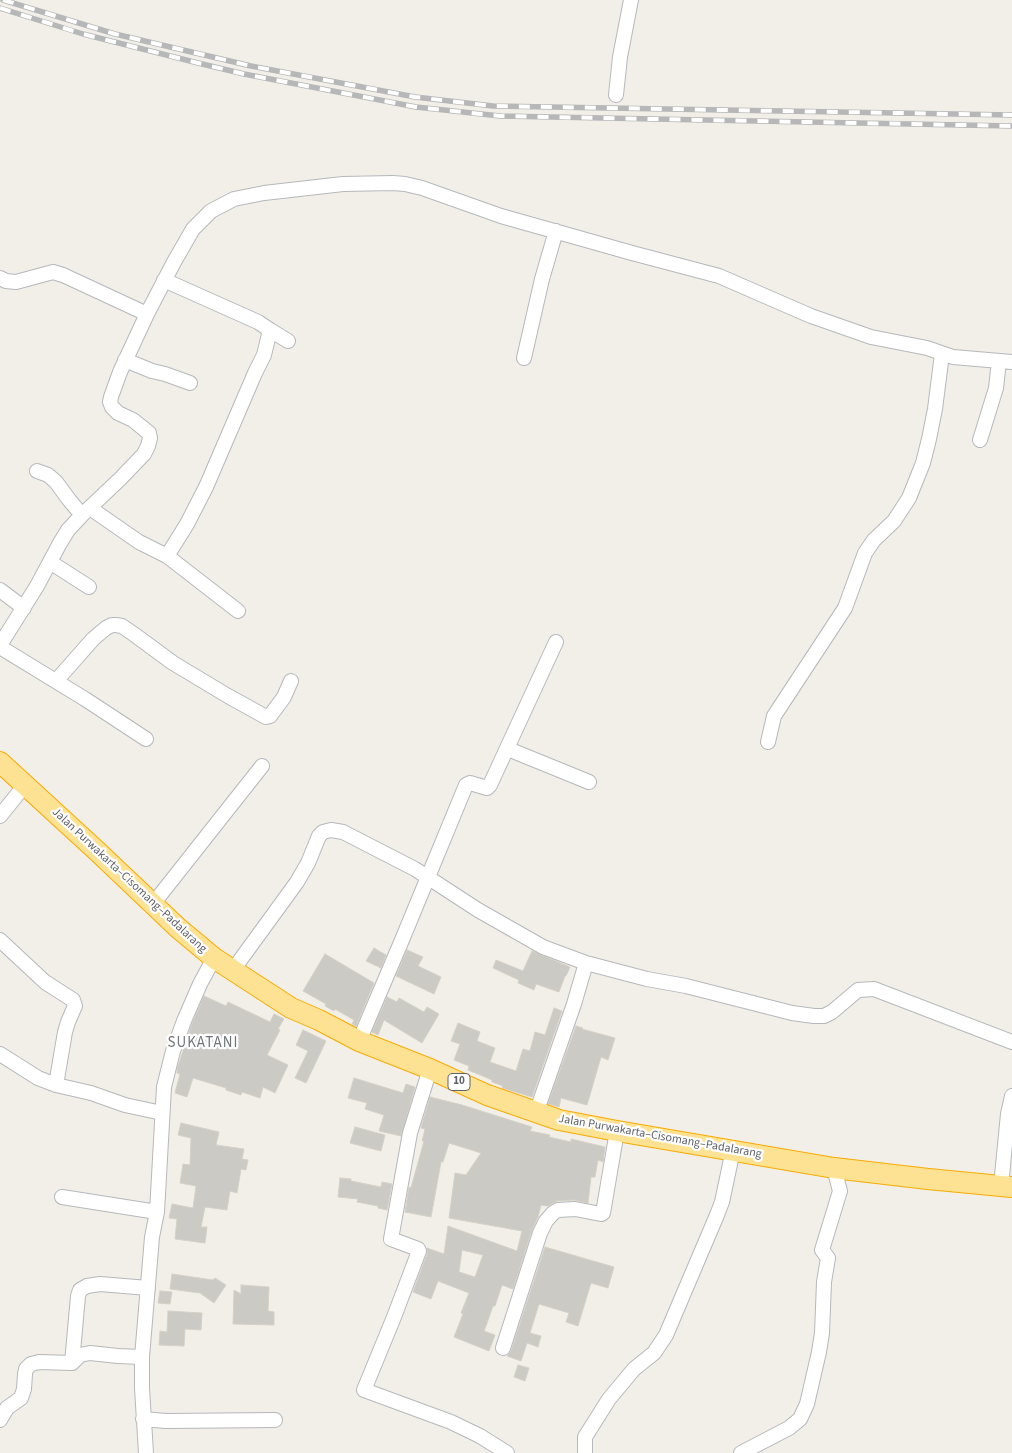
<!DOCTYPE html>
<meta charset="utf-8">
<style>
body{margin:0}
canvas{display:block;background:#f1efe8}
</style>
<canvas width="1012" height="1453"></canvas>
<script>
const ctx = document.querySelector('canvas').getContext('2d');
ctx.lineJoin = 'round';
function fillPath(path, color) { ctx.fillStyle = color; ctx.fill(path, 'evenodd'); }
const poly = rows => new Path2D(rows.map(r => 'M' + r).join(''));
function strokePath(path, color, width, dash) { ctx.strokeStyle = color; ctx.lineWidth = width; ctx.lineCap = dash ? 'butt' : 'round'; ctx.setLineDash(dash || []); ctx.stroke(path); }
function write(font, color, halo, rows, align = 'center') {
  ctx.font = font + ' "Source Sans 3",sans-serif'; ctx.lineWidth = 4.5; ctx.setLineDash([]); ctx.textBaseline = 'middle'; ctx.strokeStyle = halo; ctx.fillStyle = color; for (const [text, x, y, turn = 0] of rows) {
    ctx.save(); ctx.translate(x, y); ctx.rotate((+turn || 0) * Math.PI / 180); ctx.textAlign = isNaN(turn) ? turn : align; if (halo) ctx.strokeText(text, 0, 0); ctx.fillText(text, 0, 0); ctx.restore();
  }
}
const building = poly([
 [374,948,386,955,381,968,366,961,374,948],
 [407,950,423,957,418,966,441,977,434,994,396,976,407,950],
 [532,951,570,967,566,976,565,976,559,992,536,984,534,990,518,983,519,980,493,968,496,960,523,971,532,951],
 [325,954,374,983,356,1026,352,1024,354,1020,335,1009,334,1011,325,1006,326,1004,303,991,325,954],
 [204,996,226,1006,228,1002,270,1022,274,1014,284,1019,278,1029,280,1030,267,1055,288,1065,275,1093,263,1087,260,1098,242,1092,241,1095,226,1090,226,1088,193,1078,187,1097,175,1093,180,1074,177,1073,177,1069,192,1024,204,996],
 [387,997,397,1002,399,998,424,1012,427,1007,439,1014,422,1043,384,1020,378,1035,372,1032,387,997],
 [554,1008,562,1011,532,1097,502,1088,503,1086,492,1082,492,1080,468,1070,469,1066,454,1060,460,1044,451,1041,458,1023,480,1032,477,1041,495,1048,490,1062,516,1071,523,1049,530,1051,535,1032,545,1035,554,1008],
 [576,1026,583,1028,582,1029,615,1038,608,1060,601,1057,587,1105,561,1098,559,1107,548,1104,576,1026],
 [303,1030,326,1041,306,1083,295,1078,308,1051,296,1045,303,1030],
 [354,1078,403,1093,406,1084,415,1087,401,1136,379,1131,384,1115,365,1109,367,1103,348,1098,354,1078],
 [430,1097,462,1105,532,1127,530,1131,550,1135,549,1137,571,1142,571,1139,605,1147,603,1162,598,1160,595,1177,591,1177,588,1203,574,1200,557,1201,548,1206,541,1205,538,1217,532,1230,513,1289,502,1285,495,1306,493,1306,486,1326,484,1331,495,1335,489,1351,454,1337,463,1314,461,1313,469,1293,438,1281,431,1299,413,1292,427,1254,427,1248,444,1254,448,1226,517,1251,522,1231,449,1218,455,1173,466,1175,481,1153,449,1143,443,1162,441,1162,431,1217,405,1212,409,1187,411,1188,424,1141,422,1141,425,1129,421,1128,430,1097],
 [462,1250,483,1255,475,1277,459,1272,462,1250],
 [181,1123,219,1132,216,1145,244,1149,242,1159,248,1160,246,1170,241,1169,237,1193,230,1191,227,1210,205,1207,201,1227,207,1227,205,1243,175,1239,177,1219,169,1218,172,1204,193,1208,196,1186,180,1183,183,1164,190,1165,191,1138,178,1135,181,1123],
 [355,1127,385,1135,381,1151,350,1143,355,1127],
 [340,1178,351,1179,351,1181,381,1187,382,1182,392,1184,387,1210,378,1208,378,1206,357,1202,358,1199,338,1197,340,1178],
 [545,1247,614,1267,608,1288,591,1283,578,1326,566,1322,569,1313,539,1304,530,1333,541,1336,538,1347,527,1343,521,1361,507,1356,511,1351,545,1247],
 [172,1274,213,1280,215,1278,226,1285,214,1303,200,1293,170,1289,172,1274],
 [241,1285,269,1287,268,1311,274,1312,274,1325,233,1324,234,1290,241,1294,241,1285],
 [160,1291,172,1292,170,1304,158,1303,160,1291],
 [168,1311,202,1313,201,1330,185,1329,184,1346,159,1345,160,1331,167,1332,168,1311],
 [518,1365,529,1368,525,1381,514,1377,518,1365]
]);
fillPath(building, '#cccac5');
strokePath(building, '#d6d1c6', 1);
const minor = poly([
 [616,95,620,57,631,0],
 [0,278,6,281,16,282,53,272,63,275,147,314],
 [164,280,258,322,270,330,264,355,255,373,206,487,187,524,167,556],
 [270,330,288,341],
 [524,358,542,279,556,231],
 [125,360,152,371,165,374,190,383],
 [980,440,996,388,999,361],
 [37,471,48,475,56,482,70,501,82,515],
 [90,508,139,542,167,556,238,611],
 [50,562,89,587],
 [0,590,24,608],
 [0,645,37,586,60,543,68,530,82,515,120,479,144,454,148,446,150,438,149,433,133,420,118,413,112,407,110,402,111,397,120,372,147,314,174,262,193,229,211,211,234,199,264,193,343,184,393,183,405,184,422,188,501,216,632,253,719,276,811,316,871,337,927,348,953,357,1012,362],
 [0,647,85,699,146,739],
 [56,681,93,639,106,628,112,625,116,625,122,626,135,635,173,663,228,696,266,717,270,716,284,697,291,681],
 [768,742,774,716,845,608,865,553,874,540,894,521,909,498,923,463,929,439,935,409,942,354],
 [508,749,589,782],
 [0,816,25,785],
 [153,904,262,766],
 [0,940,45,982,73,1000,75,1006,68,1022,65,1032,56,1085],
 [233,970,297,882,308,863,319,836,323,832,331,830,343,832,415,869,478,910,543,947,586,963,647,979,686,986,792,1013,814,1016,824,1016,832,1012,858,990,874,989,1012,1042],
 [359,1041,402,940,466,785,470,783,487,788,490,785,556,642],
 [0,1054,38,1078,56,1085,91,1093,125,1105,162,1113],
 [430,1069,410,1133,391,1239,418,1249,419,1251,394,1317,364,1390,451,1422,480,1436,507,1453],
 [536,1113,574,1004,586,963],
 [1001,1186,1008,1114,1012,1096],
 [62,1197,157,1212],
 [503,1348,540,1233,546,1221,553,1213,558,1210,575,1209,601,1214,603,1213,617,1131],
 [72,1363,78,1296,80,1290,87,1286,100,1284,148,1288],
 [143,1419,166,1421,275,1420],
 [0,1420,7,1408,21,1398,24,1389,25,1374,26,1369,31,1364,39,1362,72,1363,80,1355,90,1353,118,1356,142,1357],
 [146,1453,142,1388,142,1357,152,1237,157,1212,164,1087,173,1051,184,1021,200,984,214,958],
 [585,1453,585,1437,609,1399,634,1369,654,1353,666,1335,717,1215,722,1202,733,1150],
 [741,1453,789,1428,800,1419,807,1404,819,1352,822,1333,824,1282,828,1258,822,1250,840,1191,834,1168]
]);
const highway = poly([
 [0,762,98,852,178,928,214,958,291,1008,319,1020,359,1041,430,1069,487,1095,559,1120,617,1131,834,1168,928,1179,1012,1187]
]);
strokePath(minor, '#b5b8bc', 16);
strokePath(highway, '#f9ab00', 22);
strokePath(minor, '#fff', 14);
strokePath(highway, '#fde293', 20);
const rail = poly([
 [3,0,115,34,251,66,415,97,493,106,1012,115],
 [0,8,83,34,198,63,244,74,416,107,500,116,1012,126]
]);
strokePath(rail, '#b6b7b8', 5.5);
strokePath(rail, '#fff', 4, [11]);
for (const [x, y, w] of [
 [459,1082,22]
]) { const box = new Path2D(); box.roundRect(x - w / 2, y - 8.5, w, 17, 4); ctx.fillStyle = '#fff'; ctx.fill(box); strokePath(box, '#5f6368', 1); }
write('bold 11px', '#5f6368', null, [
 ["10",459,1082]
]);
write('12px', '#5f6368', '#fff', [
 ["Jalan Purwakarta–Cisomang–Padalarang",129,881,43],
 ["Jalan Purwakarta–Cisomang–Padalarang",660,1137,10]
]);
ctx.letterSpacing = '1px';
write('15px', '#70757a', '#fff', [
 ["SUKATANI",203,1044]
]);
ctx.letterSpacing = '0px';
</script>
